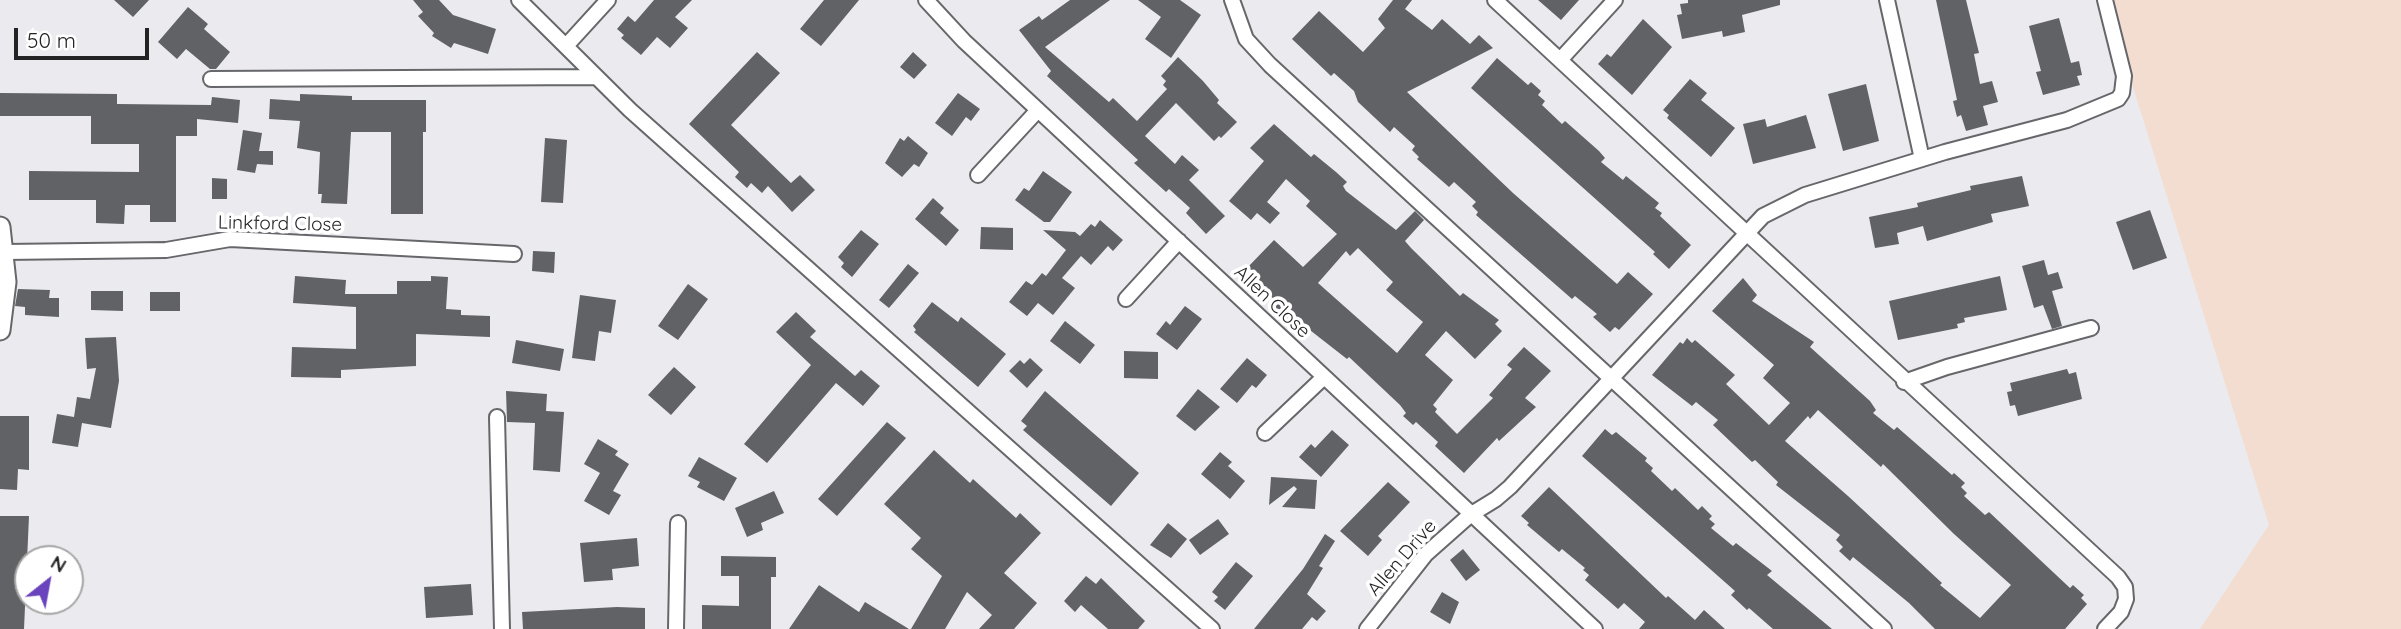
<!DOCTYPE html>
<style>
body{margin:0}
#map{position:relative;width:2401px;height:629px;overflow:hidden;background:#ebebef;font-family:Quicksand,sans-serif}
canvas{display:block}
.north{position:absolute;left:14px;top:545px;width:70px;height:70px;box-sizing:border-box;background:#fff;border:2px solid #a7a7a7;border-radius:50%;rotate:31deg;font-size:19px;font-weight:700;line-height:28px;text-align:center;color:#232324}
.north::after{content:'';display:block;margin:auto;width:24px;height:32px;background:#6944bd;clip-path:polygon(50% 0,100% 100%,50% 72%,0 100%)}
.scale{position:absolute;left:14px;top:28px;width:135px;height:32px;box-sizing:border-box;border:4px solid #232324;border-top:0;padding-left:9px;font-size:21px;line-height:24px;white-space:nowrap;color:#232324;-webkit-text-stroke:5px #fff;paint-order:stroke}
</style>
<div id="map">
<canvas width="2401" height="629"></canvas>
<div class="north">N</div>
<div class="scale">50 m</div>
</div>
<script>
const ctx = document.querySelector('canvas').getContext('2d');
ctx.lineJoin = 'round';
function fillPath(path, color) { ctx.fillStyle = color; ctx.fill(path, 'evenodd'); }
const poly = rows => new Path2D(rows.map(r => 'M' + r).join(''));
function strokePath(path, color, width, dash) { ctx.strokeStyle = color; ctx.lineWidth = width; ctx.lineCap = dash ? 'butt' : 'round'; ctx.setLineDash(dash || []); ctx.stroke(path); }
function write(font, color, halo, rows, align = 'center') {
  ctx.font = font + ' Quicksand,sans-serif'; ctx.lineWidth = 7; ctx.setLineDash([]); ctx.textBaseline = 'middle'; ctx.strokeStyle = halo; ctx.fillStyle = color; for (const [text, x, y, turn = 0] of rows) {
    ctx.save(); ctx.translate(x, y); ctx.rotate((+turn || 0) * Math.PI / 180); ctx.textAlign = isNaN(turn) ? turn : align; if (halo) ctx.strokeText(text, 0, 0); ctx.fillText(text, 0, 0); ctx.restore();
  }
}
fillPath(poly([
 [2106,0,2401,0,2401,629,2200,629,2269,525]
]), '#f3ddd0');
fillPath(poly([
 [114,0,149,0,133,17],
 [413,0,439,0,453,15,496,29,488,54,454,43,451,48,432,36,434,33,418,16,423,12],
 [654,0,692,0,675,17,688,28,670,48,657,37,641,55,621,38,624,35,617,29,628,16,635,22],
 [824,0,859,0,821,46,800,29],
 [1070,0,1110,0,1045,47,1109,102,1113,98,1137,121,1167,89,1163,85,1166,81,1161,76,1178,57,1203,81,1219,100,1217,103,1237,122,1221,138,1219,136,1214,141,1176,103,1145,136,1175,164,1182,155,1199,170,1189,180,1225,216,1206,234,1186,213,1190,208,1169,189,1166,192,1134,163,1138,160,1047,76,1051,71,1019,30,1039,16,1042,20],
 [1138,0,1180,0,1201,15,1171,58,1145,39,1161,17],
 [1393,0,1412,0,1405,9,1432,30,1442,19,1470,44,1479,35,1493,48,1407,92,1513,193,1617,284,1628,272,1653,294,1619,330,1615,327,1610,332,1593,317,1597,314,1575,296,1572,299,1476,215,1478,212,1472,206,1476,202,1454,182,1449,187,1417,159,1419,157,1412,150,1415,146,1394,127,1390,132,1358,102,1354,91,1334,73,1331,76,1292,39,1319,11,1363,52,1385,28,1378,19],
 [1538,0,1579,0,1561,20],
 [1688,0,1780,0,1780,5,1742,15,1745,32,1723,37,1722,31,1682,39,1677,15,1682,14,1680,4,1688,3],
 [1936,0,1966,0,1979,53,1974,54,1980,84,1992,81,1998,102,1983,106,1988,125,1966,131,1961,115,1957,117,1953,101,1957,100],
 [188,7,208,24,204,29,230,52,216,69,210,69,186,49,177,59,158,42],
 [2059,18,2071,63,2079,61,2082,75,2077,76,2080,85,2043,95,2036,72,2041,71,2029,26],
 [1643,19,1672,47,1632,95,1598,64,1607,54,1611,57],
 [757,52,780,73,731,125,791,183,800,175,815,190,792,212,768,186,762,193,751,183,747,188,735,177,739,172,689,124],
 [913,52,927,65,914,79,900,67],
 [1497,58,1528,85,1531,82,1541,91,1538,95,1545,101,1542,105,1562,124,1565,121,1599,151,1605,158,1601,162,1623,180,1626,176,1659,203,1655,208,1662,213,1660,216,1691,245,1669,269,1653,254,1655,252,1471,88],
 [1690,79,1707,93,1701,100,1735,128,1711,157,1667,118,1669,115,1663,110],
 [1866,84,1879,141,1843,151,1828,94],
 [0,93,117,94,117,104,211,105,212,97,240,100,238,123,197,119,197,136,176,136,176,222,150,222,150,205,125,205,124,224,96,223,96,200,29,200,29,171,139,172,139,144,91,144,91,116,0,116],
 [958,93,980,109,971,121,966,117,952,136,935,123],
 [300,94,352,96,352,100,426,100,426,132,423,132,423,214,391,214,391,132,351,132,347,204,321,203,322,194,318,194,320,152,297,148,300,121,269,119,270,99,300,101],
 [1806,115,1816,148,1753,164,1743,124,1765,119,1767,127],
 [1274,124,1311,157,1314,154,1336,172,1347,182,1343,186,1346,191,1396,230,1415,211,1424,220,1405,241,1411,248,1460,296,1463,293,1499,320,1495,324,1502,331,1475,359,1446,331,1425,355,1453,380,1433,405,1437,409,1435,412,1457,434,1493,398,1489,395,1512,369,1507,365,1524,347,1551,371,1525,398,1536,407,1499,441,1497,438,1464,473,1435,446,1438,442,1416,422,1413,425,1403,416,1406,413,1400,405,1349,357,1347,359,1297,320,1291,327,1271,309,1277,302,1252,279,1256,275,1248,267,1274,240,1303,267,1337,234,1306,206,1310,201,1286,179,1267,202,1280,213,1270,224,1257,213,1251,220,1229,201,1264,161,1250,148],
 [1358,248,1393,282,1386,290,1423,322,1397,353,1318,283,1346,251,1350,256],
 [243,130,262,133,259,151,273,151,273,165,257,164,255,173,237,170],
 [908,136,928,153,919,167,914,164,902,177,885,163,900,138,904,141],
 [545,138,567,140,563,203,541,202],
 [1043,171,1072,192,1050,222,1044,222,1015,200,1024,188,1029,191],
 [2022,176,2029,206,1991,214,1993,222,1927,241,1923,226,1897,233,1899,244,1875,248,1869,217,1918,207,1917,203,1971,190,1970,186],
 [212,178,227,179,227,199,212,199],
 [933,198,944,208,940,213,959,230,946,246,915,219],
 [2150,210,2167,258,2133,270,2116,222],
 [1100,220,1123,240,1113,251,1108,246,1091,265,1081,256,1062,278,1075,288,1053,315,1038,303,1027,316,1009,302,1026,281,1032,285,1042,273,1046,276,1066,250,1043,230,1075,232,1080,236,1091,224,1095,227],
 [981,227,1013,228,1013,250,980,249],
 [861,230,879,244,852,277,841,267,844,263,838,257],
 [533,251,555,252,554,273,532,271],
 [2044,260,2048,275,2058,272,2063,288,2052,291,2062,326,2052,329,2043,305,2034,308,2022,266],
 [908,264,919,273,889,308,879,300],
 [295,276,346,280,345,294,397,294,397,281,431,281,431,276,448,277,446,309,461,310,461,315,490,316,490,337,416,334,416,366,341,370,341,378,291,377,292,347,356,349,356,307,293,303],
 [2000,276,2007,310,1964,318,1965,322,1957,324,1958,328,1898,340,1889,301],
 [1743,278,1757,295,1752,301,1814,342,1810,347,1870,401,1876,410,1873,413,1894,430,1897,427,1952,475,1954,473,1965,483,1961,487,1967,493,1964,496,1985,515,1989,512,2070,588,2073,585,2084,595,2081,598,2087,604,2065,629,1935,629,1909,603,1853,557,1850,561,1839,551,1843,547,1836,540,1840,535,1776,485,1778,482,1755,460,1752,462,1713,425,1718,420,1696,402,1692,406,1652,375,1680,342,1683,344,1687,338,1692,343,1695,340,1735,375,1726,384,1769,425,1790,403,1763,378,1774,365,1712,311],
 [1818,410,1881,467,1883,464,1954,534,2011,585,1980,618,1940,585,1942,583,1848,496,1785,441,1808,416,1810,419],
 [688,284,708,299,678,340,658,326],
 [18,289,50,290,49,298,59,298,59,317,25,315,25,307,15,306],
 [91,291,123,291,123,311,91,310],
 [150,292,180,292,180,311,150,311],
 [580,295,616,300,611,333,599,331,595,361,572,358],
 [932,302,958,322,961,317,1006,354,978,387,914,332,916,330,913,326],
 [1185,306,1202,319,1177,350,1156,334,1166,321,1170,325],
 [796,312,816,331,810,337,855,376,861,370,880,386,863,406,836,383,767,463,744,444,811,365,776,332],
 [1065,321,1095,345,1080,364,1050,341],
 [116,337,119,381,111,428,82,423,78,447,52,443,57,414,74,417,77,397,90,399,96,368,87,369,85,338],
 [516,340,564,349,560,371,512,363],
 [1124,351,1158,352,1158,379,1124,378],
 [1030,358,1043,370,1027,388,1009,371,1020,360,1024,364],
 [1247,358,1267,375,1256,388,1252,385,1237,403,1220,389],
 [674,367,696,387,671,415,648,395],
 [2067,369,2069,374,2076,372,2082,399,2018,416,2015,405,2010,406,2007,392,2012,391,2010,383],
 [1198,389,1220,407,1195,431,1176,416],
 [506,391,547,394,546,411,564,412,560,472,533,470,535,423,507,422],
 [1045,391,1139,473,1111,506,1023,430,1027,426,1021,421],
 [0,416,29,416,29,470,18,469,17,490,0,489],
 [887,422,906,438,837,516,818,499],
 [1605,429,1612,435,1616,432,1647,458,1645,461,1653,468,1651,471,1672,491,1675,488,1698,510,1702,506,1712,516,1709,519,1715,524,1711,528,1733,546,1736,543,1772,571,1767,575,1832,629,1773,629,1749,608,1747,610,1731,595,1735,591,1582,456],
 [1332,430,1349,445,1321,477,1299,457,1311,444,1315,448],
 [598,439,618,451,615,455,629,464,613,491,621,495,609,515,584,501,600,473,584,464],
 [934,450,970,483,973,479,1016,518,1020,513,1041,533,1004,573,1037,603,1014,629,979,629,992,615,967,592,945,629,911,629,942,576,911,549,921,538,884,504],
 [1220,452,1232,462,1228,466,1245,481,1230,499,1201,474],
 [699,457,737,478,724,501,697,487,700,482,688,476],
 [1271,477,1317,480,1315,509,1282,507,1297,489,1294,486,1269,505],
 [1388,482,1410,502,1378,536,1382,540,1368,556,1340,531],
 [1549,487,1666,598,1668,596,1695,620,1704,610,1725,629,1639,629,1645,622,1624,603,1618,609,1585,580,1589,575,1583,570,1585,568,1562,549,1559,552,1527,525,1529,523,1521,516],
 [774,491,784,513,761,523,763,530,747,537,735,508],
 [0,516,29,516,24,629,0,629],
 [1218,519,1229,534,1200,555,1189,540],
 [1168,523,1187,539,1171,558,1150,545],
 [1325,534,1335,541,1319,566,1323,568,1307,594,1326,611,1317,621,1312,617,1302,629,1254,629,1303,569],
 [637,538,639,566,612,569,613,580,584,582,580,543],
 [1463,549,1480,570,1466,581,1450,560],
 [721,556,776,557,776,577,771,577,771,629,702,629,702,605,739,606,739,576,721,576],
 [1236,562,1253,576,1225,610,1214,601,1218,597,1212,592],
 [1086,576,1096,584,1101,578,1145,621,1138,629,1108,629,1081,605,1075,612,1064,601],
 [471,584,473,615,426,618,424,587],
 [819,585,859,612,865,602,909,629,789,629],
 [1442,592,1459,602,1450,624,1430,612],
 [617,607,645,608,645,629,523,629,522,612]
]), '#616265');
const street = poly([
 [519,0,630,110,1212,629],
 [926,0,964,41,1595,629],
 [1232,0,1246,39,1270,65,1884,629],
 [1495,0,2118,577,2125,587,2126,599,2121,612,2105,629],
 [1887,0,1922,159],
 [566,46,608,0],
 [1560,60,1615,0],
 [211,79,595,77],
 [978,175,1038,110],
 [4,252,166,250,230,239,514,254],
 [1126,299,1179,241],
 [1904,382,1947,367,2091,328],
 [497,417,502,629],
 [1265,433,1324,377],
 [676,629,678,523],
 [1367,629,1426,554,1470,515,1496,499,1510,487,1763,216,1805,195,1945,152,2067,120,2118,99,2122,93,2124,76,2105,0]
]);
const secondary = poly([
 [0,227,6,282,0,330]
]);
strokePath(street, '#66676a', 18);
strokePath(secondary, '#66676a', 23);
strokePath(street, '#fff', 14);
strokePath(secondary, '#fff', 19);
write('19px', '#232324', '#fff', [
 ["Linkford Close",280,224,1],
 ["Allen Close",1272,302,43],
 ["Allen Drive",1402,558,-49]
]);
</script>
